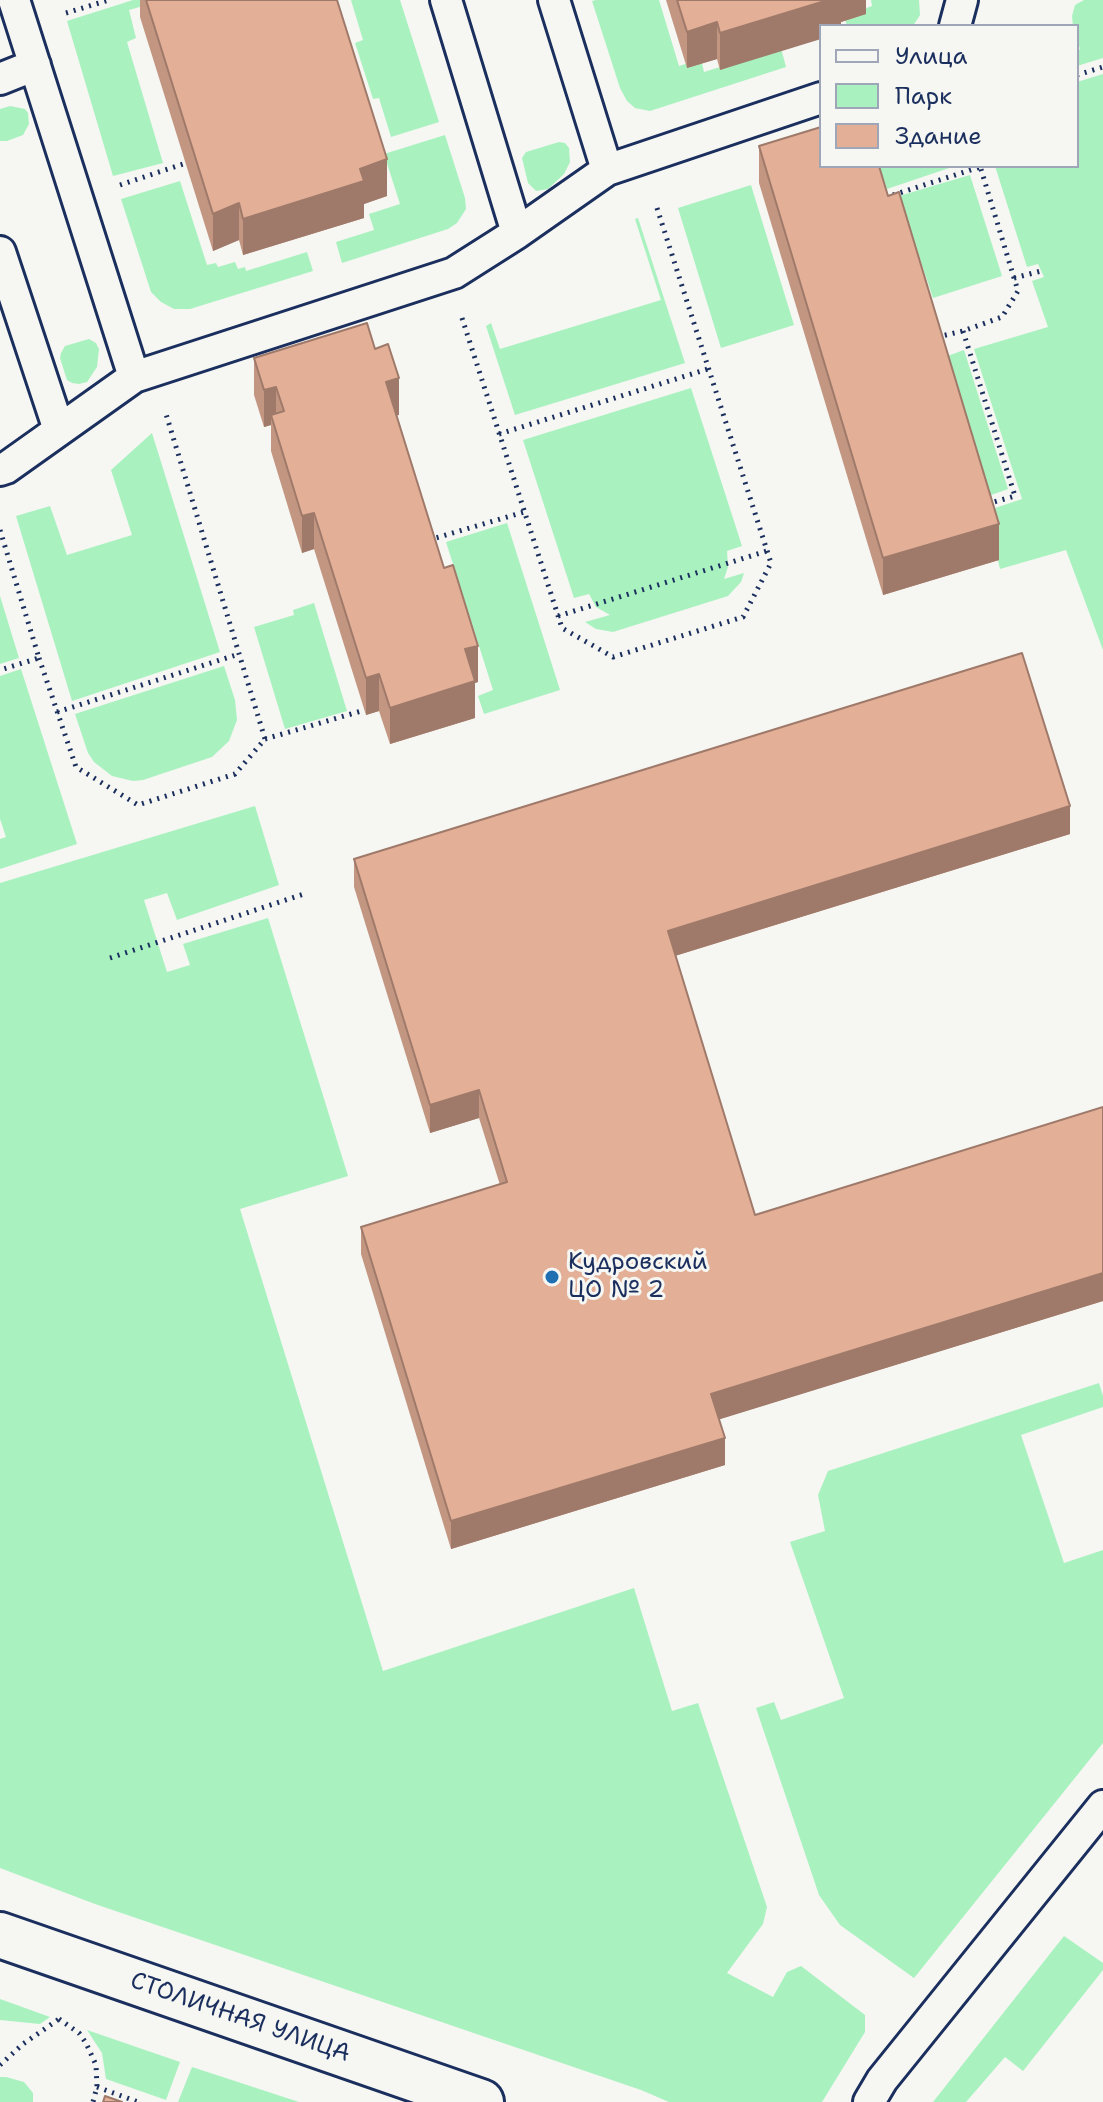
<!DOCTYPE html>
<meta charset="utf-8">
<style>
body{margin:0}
#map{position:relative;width:1103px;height:2102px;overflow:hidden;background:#f6f6f2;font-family:"Shantell Sans",sans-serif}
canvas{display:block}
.legend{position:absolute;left:819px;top:24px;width:260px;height:144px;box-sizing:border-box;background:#f6f6f2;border:2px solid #9ea6b7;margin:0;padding:10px 14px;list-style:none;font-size:24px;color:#1b2f5e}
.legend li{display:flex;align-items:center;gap:16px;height:40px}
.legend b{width:40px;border:2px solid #9ea6b7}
</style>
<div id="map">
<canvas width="1103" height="2102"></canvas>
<ul class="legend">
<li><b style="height:10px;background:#f6f6f2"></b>Улица</li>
<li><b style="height:22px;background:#a9f2c0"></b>Парк</li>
<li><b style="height:22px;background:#e3af97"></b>Здание</li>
</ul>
</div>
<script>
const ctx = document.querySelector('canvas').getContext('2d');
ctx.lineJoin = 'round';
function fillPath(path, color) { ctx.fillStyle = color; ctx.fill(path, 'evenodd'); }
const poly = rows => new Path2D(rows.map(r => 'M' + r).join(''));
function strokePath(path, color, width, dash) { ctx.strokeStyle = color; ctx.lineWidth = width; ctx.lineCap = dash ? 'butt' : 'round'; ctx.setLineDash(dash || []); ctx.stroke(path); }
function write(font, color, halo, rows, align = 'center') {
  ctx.font = font + ' "Shantell Sans",sans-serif'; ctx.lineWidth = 6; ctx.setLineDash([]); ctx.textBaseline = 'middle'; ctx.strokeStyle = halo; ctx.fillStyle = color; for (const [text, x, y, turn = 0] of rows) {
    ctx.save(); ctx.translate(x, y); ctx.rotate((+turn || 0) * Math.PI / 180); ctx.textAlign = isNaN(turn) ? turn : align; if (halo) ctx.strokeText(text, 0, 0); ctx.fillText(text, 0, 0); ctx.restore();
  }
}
fillPath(poly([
 [133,0,164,0,129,10,136,38,127,42,163,163,113,176,67,21],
 [351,0,400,0,439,122,391,137,379,98,373,99,355,43,363,40],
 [596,0,659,0,679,66,701,59,704,72,781,48,786,67,650,111,635,108,627,101,620,88,592,1],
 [871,0,919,0,920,15,913,26,847,26,844,16,872,6],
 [1084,0,1103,0,1103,58,1077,66,1077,51,1080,49,1077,39,1077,26,1073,26,1072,16,1075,5],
 [1103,74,1103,650,1066,550,1000,569,986,511,1022,499,974,349,1048,327,1032,281,1044,277,1038,264,1027,267,995,166,1077,166,1077,82],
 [10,106,25,109,28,113,29,124,23,135,7,141,0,141,0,109],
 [445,135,465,198,466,209,457,223,448,229,342,263,336,242,374,230,369,214,400,204,384,154],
 [559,142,565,143,569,148,570,162,564,174,548,189,536,191,528,183,522,158,526,152],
 [879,166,955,166,887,189],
 [970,175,1002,276,933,298,899,196],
 [180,181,207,265,216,263,218,267,235,262,238,269,245,267,246,271,307,252,313,271,190,309,174,309,161,302,151,292,121,199],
 [751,185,794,325,721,348,678,208],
 [638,218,685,363,515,415,486,326,491,323,500,349,661,300,635,219],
 [89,339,96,343,99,349,97,367,87,382,79,384,72,383,67,380,60,358,61,353,65,346],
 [964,350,1008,489,983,498,939,359],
 [691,388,742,546,727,551,728,567,724,579,744,573,741,582,728,596,613,632,596,629,585,622,610,615,596,607,589,594,574,598,523,440],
 [152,433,220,652,72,701,16,516,50,506,67,555,132,535,111,470],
 [507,523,560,690,484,714,478,696,493,690,446,542],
 [0,596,19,658,0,664],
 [314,603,347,711,285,729,254,627,294,615,293,610],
 [224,666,235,700,237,720,229,741,212,757,143,780,133,781,112,776,94,762,88,753,75,714],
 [21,669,77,844,0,869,0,839,6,837,0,819,0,676],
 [255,806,279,885,177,920,167,893,144,900,167,972,190,965,183,944,268,918,348,1176,240,1209,383,1671,634,1588,672,1711,698,1703,767,1907,763,1924,727,1973,773,1997,787,1972,801,1966,865,2015,865,2032,822,2102,669,2102,641,2090,95,1904,0,1868,0,883],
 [1099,1383,1103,1396,1103,1407,1021,1435,1064,1563,1103,1550,1103,1743,914,1978,840,1925,819,1895,756,1708,774,1702,781,1720,844,1698,790,1542,825,1531,818,1495,828,1471],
 [1064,1936,1103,1963,1103,1970,1023,2071,1005,2057,966,2102,933,2102],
 [0,1999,50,2017,40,2024,0,2020],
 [87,2030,180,2062,166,2100,106,2079,102,2053],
 [192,2067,299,2102,178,2102],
 [0,2077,6,2077,24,2082,33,2093,33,2102,0,2102]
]), '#a9f2c0');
const lane = poly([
 [14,0,134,377],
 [446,0,517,233],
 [554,0,607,170],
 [955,26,962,0],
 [0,79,35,65],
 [0,252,59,430],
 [0,470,6,468,134,377,454,273,517,233,607,170,821,98],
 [869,2102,882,2080,1103,1806]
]);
const street = poly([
 [0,1935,481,2102]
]);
strokePath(lane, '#1b2f5e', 36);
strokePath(street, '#1b2f5e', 50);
strokePath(poly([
 [66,13,109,0],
 [1077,75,1103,67],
 [120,185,186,163],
 [893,195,980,167],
 [1014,278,1041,271],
 [462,318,562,628,613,657,743,617,771,563,656,205],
 [963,331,1015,496,987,504],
 [937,337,963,331,1002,317,1018,291,980,166],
 [499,434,708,369],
 [0,530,39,658,0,670],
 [429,540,524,512],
 [558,616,767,551],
 [39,658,76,767,138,805,235,774,265,739,166,414],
 [57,712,239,654],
 [265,739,365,710],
 [110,958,307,893],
 [59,2019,79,2033,86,2043,96,2065,97,2087,93,2102],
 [0,2065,23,2044,59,2019],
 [97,2087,138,2102]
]), '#1b2f5e', 5, [2, 6]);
strokePath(lane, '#f6f6f2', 30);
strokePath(street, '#f6f6f2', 44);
fillPath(poly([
 [140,0,337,0,387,196,364,204,364,218,243,255,239,240,213,251,140,17],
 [666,0,866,0,866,14,841,22,841,26,720,70,717,59,687,68],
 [759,146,999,560,883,595,759,183],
 [375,349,399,415,397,415,478,682,475,683,475,718,390,744,379,711,366,715,314,549,302,553,271,451,271,425,264,427,254,395,254,358],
 [1070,834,675,956,755,1215,1103,1107,1103,1301,719,1419,725,1465,451,1549,361,1254,361,1227,500,1185,479,1118,430,1133,354,887,354,859]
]), '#c39682');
fillPath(poly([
 [828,0,866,0,866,14,841,22,841,26,821,26,821,39,720,70,720,33],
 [717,22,717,59,687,68,687,32],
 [387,159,387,196,364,204,364,218,243,255,243,219,360,169],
 [239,203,239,240,213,251,213,214],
 [399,378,399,415,386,418,386,382],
 [276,387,276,423,271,415,271,425,264,427,264,390],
 [314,513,314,549,302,553,302,516],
 [999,524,999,560,883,595,883,558],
 [478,646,478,682,475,683,475,718,390,744,390,708,465,649],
 [379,674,379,711,366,715,366,678],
 [1070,806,1070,834,668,958,668,931],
 [479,1090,479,1118,430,1133,430,1105],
 [1103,1273,1103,1301,711,1422,711,1394],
 [725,1438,725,1465,451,1549,451,1521]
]), '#9f7a6a');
const building = poly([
 [146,0,337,0,387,159,360,169,364,181,243,219,239,203,213,214,146,0],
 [677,0,828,0,720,33,717,22,687,32,677,0],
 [821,127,821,166,879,166,888,196,899,192,999,524,883,558,759,146,821,127],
 [367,323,375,349,388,344,399,378,386,382,444,568,453,565,478,646,465,649,475,681,390,708,379,674,366,678,314,513,302,516,271,415,284,411,276,387,264,390,254,358,367,323],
 [1022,653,1070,806,668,931,755,1215,1103,1107,1103,1273,711,1394,725,1438,451,1521,361,1227,507,1182,479,1090,430,1105,354,859,1022,653],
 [105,2096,122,2102,103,2102,105,2096]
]);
fillPath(building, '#e3af97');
strokePath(building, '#9f7a6a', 2);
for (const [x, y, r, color] of [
 [552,1277,8,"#1f6fb2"]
]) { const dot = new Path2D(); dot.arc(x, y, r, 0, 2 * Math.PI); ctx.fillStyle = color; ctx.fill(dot); strokePath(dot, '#f6f6f2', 3); }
write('24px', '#1b2f5e', '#f6f6f2', [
 ["Кудровский",568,1263],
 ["ЦО № 2",568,1291]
], 'left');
write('24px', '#1b2f5e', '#f6f6f2', [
 ["СТОЛИЧНАЯ УЛИЦА",240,2018,19]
]);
</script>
